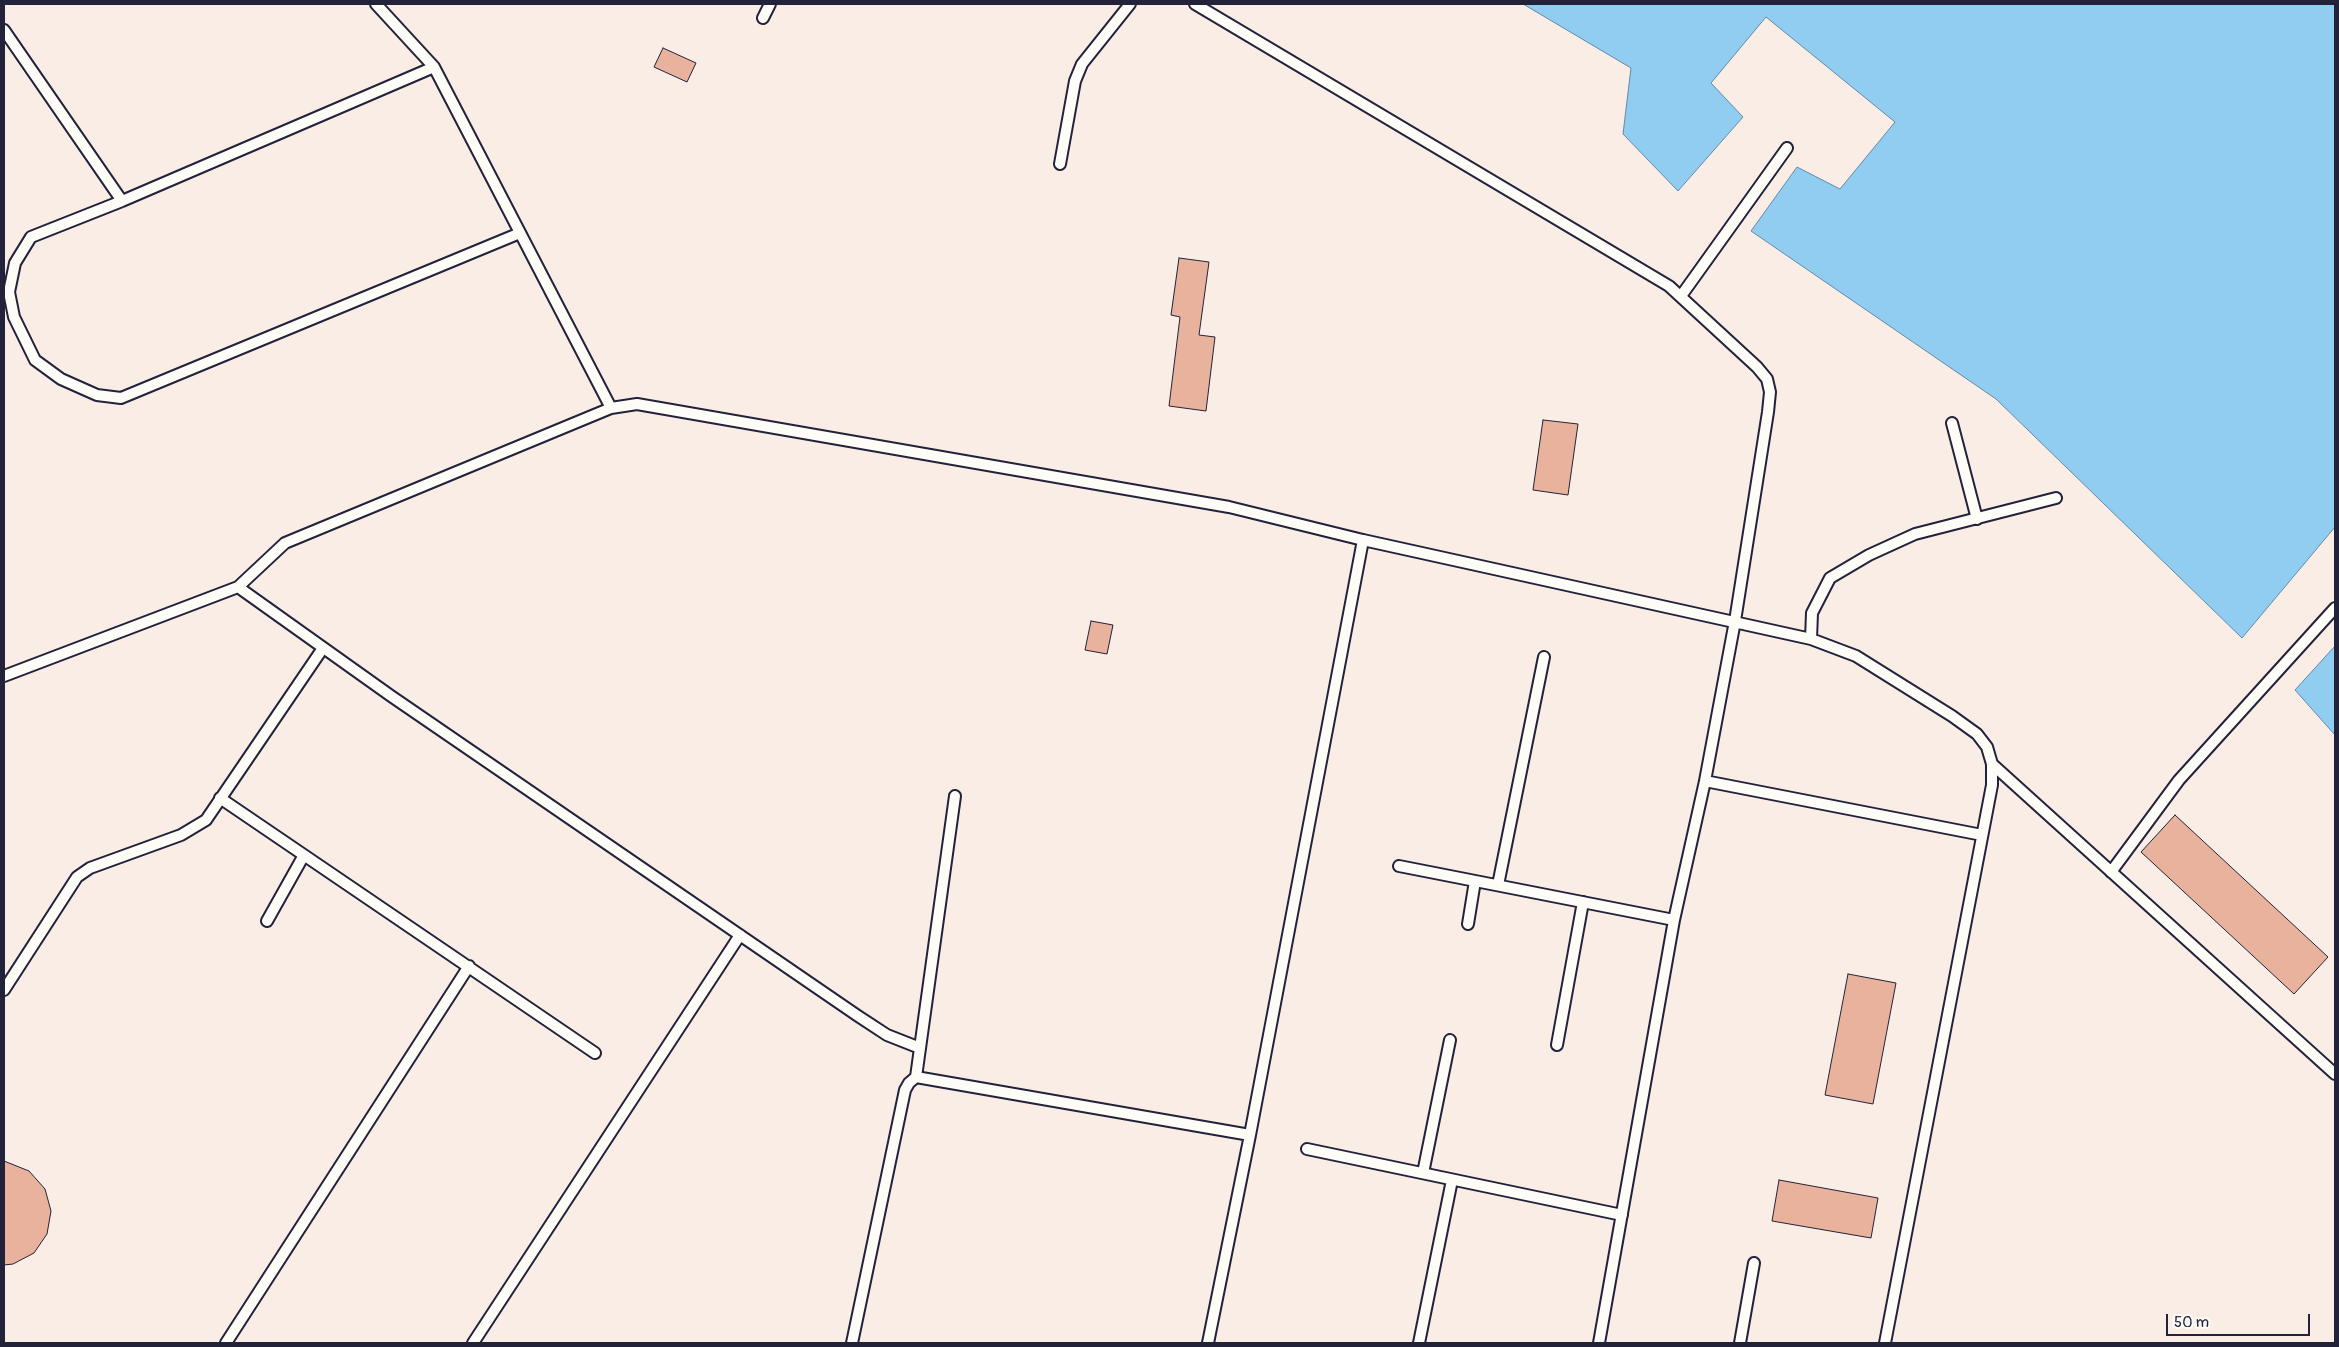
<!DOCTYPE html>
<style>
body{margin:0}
#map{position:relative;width:2339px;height:1347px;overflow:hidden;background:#f9ede5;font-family:Pangolin,sans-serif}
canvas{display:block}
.frame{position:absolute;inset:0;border:5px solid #22223b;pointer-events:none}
.scale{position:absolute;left:2166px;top:1314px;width:144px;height:22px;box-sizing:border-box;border:2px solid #22223b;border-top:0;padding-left:6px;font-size:15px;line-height:18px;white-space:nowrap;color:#22223b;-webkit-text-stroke:4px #fdfcf7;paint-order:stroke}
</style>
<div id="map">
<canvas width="2339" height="1347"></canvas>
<div class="frame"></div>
<div class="scale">50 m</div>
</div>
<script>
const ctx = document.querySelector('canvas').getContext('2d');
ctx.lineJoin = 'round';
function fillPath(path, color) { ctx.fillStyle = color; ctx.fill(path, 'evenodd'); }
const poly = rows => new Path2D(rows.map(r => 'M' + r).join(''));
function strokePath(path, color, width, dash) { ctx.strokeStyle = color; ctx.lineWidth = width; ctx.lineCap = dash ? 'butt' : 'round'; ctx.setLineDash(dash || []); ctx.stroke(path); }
const water = poly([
 [1523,4,2335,4,2335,527,2242,638,1996,399,1751,231,1797,167,1840,189,1895,122,1766,17,1711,83,1743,117,1678,191,1623,134,1631,68,1523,4],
 [2335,646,2335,735,2295,690,2335,646]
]);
fillPath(water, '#90cdf0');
strokePath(water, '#6489a8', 1);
const building = poly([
 [663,48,696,63,687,82,654,67,663,48],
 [1179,258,1209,262,1199,335,1215,337,1206,411,1169,406,1180,317,1171,315,1179,258],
 [1543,420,1578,424,1568,495,1533,490,1543,420],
 [1091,621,1113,625,1107,654,1085,650,1091,621],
 [2175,815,2328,957,2294,994,2141,852,2175,815],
 [1848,974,1896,983,1873,1104,1825,1095,1848,974],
 [4,1161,29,1171,45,1189,51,1211,47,1234,34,1253,13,1264,4,1265,4,1161],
 [1779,1180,1878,1198,1871,1238,1772,1221,1779,1180]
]);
fillPath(building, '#e8b29c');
strokePath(building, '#22223b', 1);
const service = poly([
 [376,4,434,67,611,408],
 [1195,4,1669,286,1757,367,1767,379,1770,392,1768,412,1735,621,1705,781,1674,920,1599,1343],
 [763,18,770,4],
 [4,30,122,201],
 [434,67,122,201,31,237,15,263,9,292,14,317,35,360,61,379,97,395,121,398,520,233],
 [1060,164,1075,81,1082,64,1130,4],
 [1681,296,1787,148],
 [1952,423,1977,519],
 [238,587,391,696,858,1016,887,1035,920,1048],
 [1811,639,1812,613,1830,578,1869,555,1915,534,2056,498],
 [4,676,238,587,285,543,611,408,637,404,1229,507,1363,540,1811,639,1856,656,1952,716,1977,734,1987,747,1992,764,1992,785,1885,1343],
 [1992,764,2335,1074],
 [1705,781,1982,835],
 [220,798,595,1053],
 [1399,866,1674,920],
 [2111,872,2179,780,2335,608],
 [1498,885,1544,657],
 [267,921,304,855],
 [1468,924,1475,881],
 [4,990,77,877,90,868,181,835,206,820,323,648],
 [1557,1045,1583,902],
 [916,1077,955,796],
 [1307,1149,1622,1215],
 [1423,1173,1450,1040],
 [226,1343,469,966],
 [473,1343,740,935],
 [852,1343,905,1090,909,1083,916,1077,1250,1135,1363,540],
 [1208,1343,1250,1135],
 [1419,1343,1452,1180],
 [1740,1343,1754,1263]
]);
strokePath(service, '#22223b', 14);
strokePath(service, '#fdfcf7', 10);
</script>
